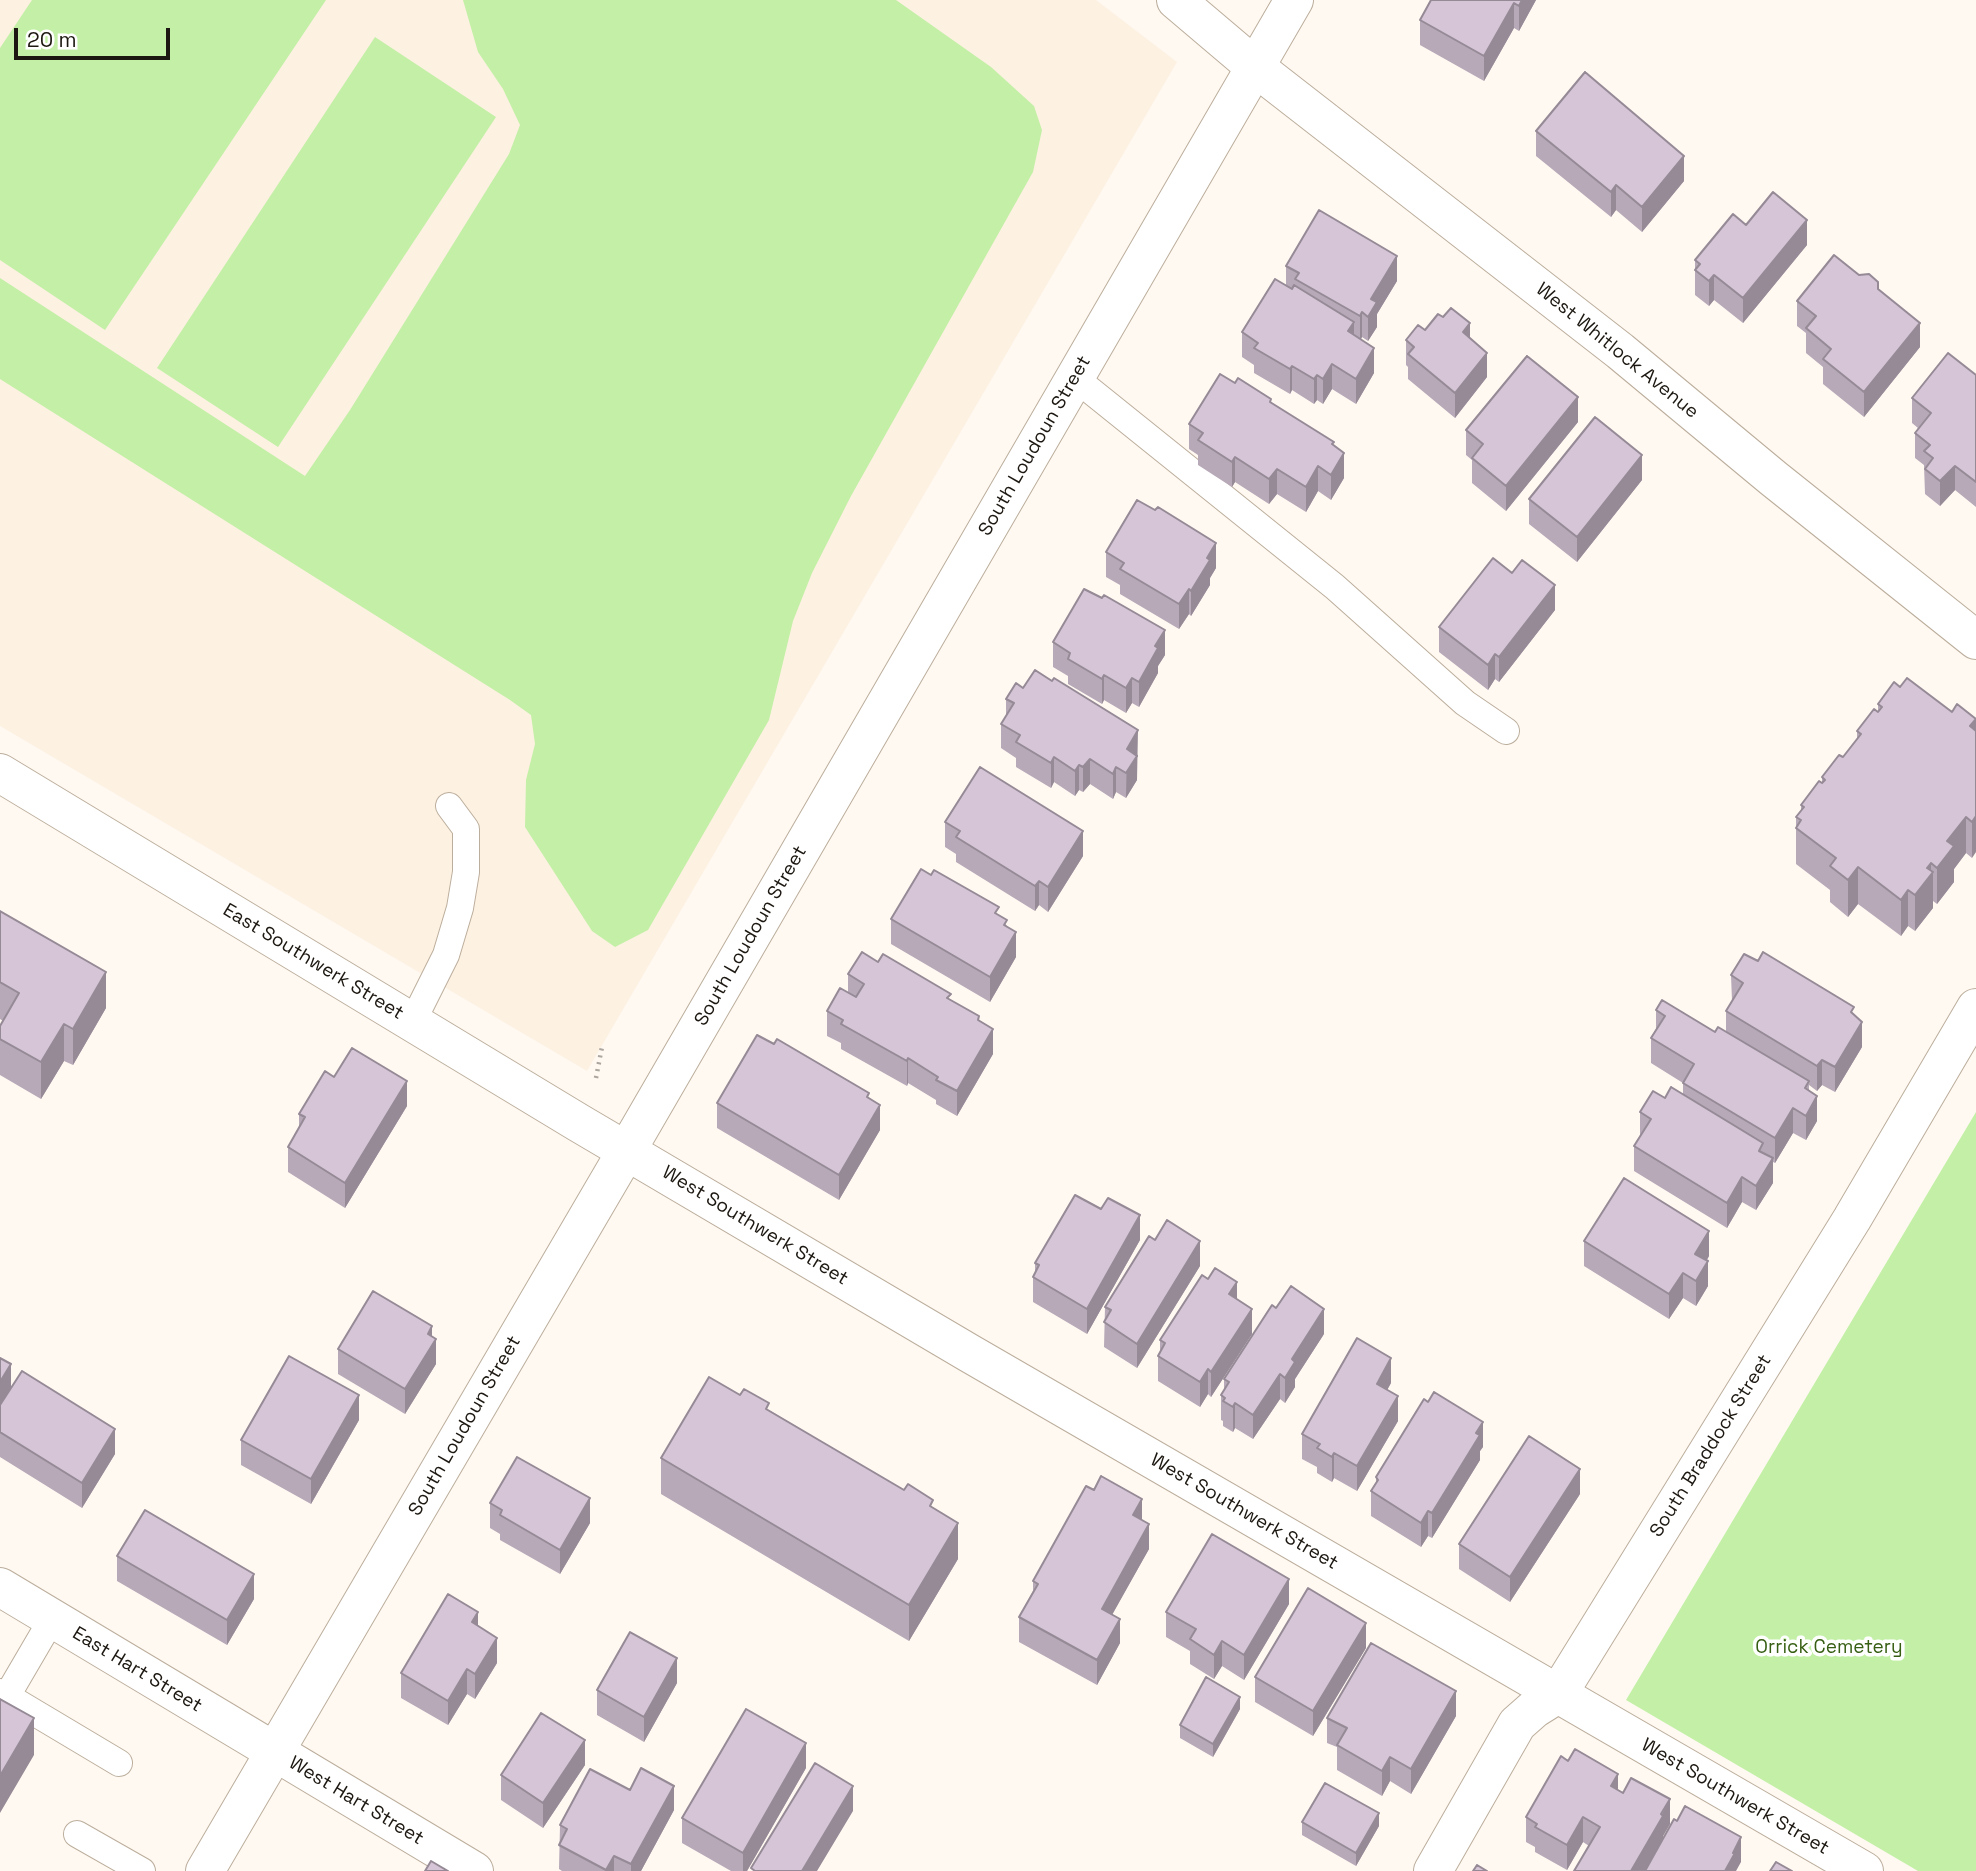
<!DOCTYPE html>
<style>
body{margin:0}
#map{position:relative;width:1976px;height:1871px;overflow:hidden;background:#fff9f2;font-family:"Space Grotesk",sans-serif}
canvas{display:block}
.scale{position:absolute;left:14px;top:28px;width:156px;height:32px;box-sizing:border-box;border:4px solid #1c1710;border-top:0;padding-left:9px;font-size:21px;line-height:24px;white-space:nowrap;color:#1c1710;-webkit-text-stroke:5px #fff;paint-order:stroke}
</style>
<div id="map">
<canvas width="1976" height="1871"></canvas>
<div class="scale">20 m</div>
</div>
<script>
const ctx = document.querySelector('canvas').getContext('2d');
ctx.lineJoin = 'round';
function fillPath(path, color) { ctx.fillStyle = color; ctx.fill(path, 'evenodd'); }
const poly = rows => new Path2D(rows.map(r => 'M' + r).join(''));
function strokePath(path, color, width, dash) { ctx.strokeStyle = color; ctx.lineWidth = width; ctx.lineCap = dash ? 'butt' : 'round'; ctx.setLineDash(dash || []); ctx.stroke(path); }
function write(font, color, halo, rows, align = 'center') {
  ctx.font = font + ' "Space Grotesk",sans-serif'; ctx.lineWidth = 7; ctx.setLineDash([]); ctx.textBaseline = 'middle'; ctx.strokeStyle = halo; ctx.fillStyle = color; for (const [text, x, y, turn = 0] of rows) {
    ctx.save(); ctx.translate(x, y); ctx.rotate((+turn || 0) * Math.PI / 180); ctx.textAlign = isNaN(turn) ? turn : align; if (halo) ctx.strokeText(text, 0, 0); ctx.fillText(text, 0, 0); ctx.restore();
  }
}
fillPath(poly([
 [0,0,1096,0,1177,62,587,1071,0,726]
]), '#fdf1e2');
fillPath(poly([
 [32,0,326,0,105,330,0,260,0,48],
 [463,0,896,0,991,67,1034,106,1042,130,1033,172,851,496,812,573,793,621,769,720,648,930,615,947,592,931,525,827,526,780,535,744,531,715,510,700,0,379,0,278,305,476,350,410,509,154,520,125,503,89,478,52],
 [375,37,496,117,278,447,157,368],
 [1976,1112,1976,1871,1918,1871,1626,1700]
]), '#c3f0a6');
const service = poly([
 [1075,378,1335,587,1465,703,1506,731],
 [413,1021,446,955,460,908,466,872,466,829,449,806],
 [0,1692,119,1763],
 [7,1696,52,1619],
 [77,1834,142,1871]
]);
const minor = poly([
 [1176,0,1255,67,1620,351,1773,478,1976,640],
 [0,1587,474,1871],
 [1433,1871,1517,1724,1534,1709,1558,1694,1852,1219,1976,1008]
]);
const tertiary = poly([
 [0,773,579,1123,969,1353,1864,1871],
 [205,1871,627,1150,1294,0]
]);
strokePath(service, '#bcae9c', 28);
strokePath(minor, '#bcae9c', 40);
strokePath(tertiary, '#bcae9c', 40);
strokePath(poly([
 [596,1078,602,1047]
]), '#aba69f', 4.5, [2, 5]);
strokePath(service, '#fff', 26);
strokePath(minor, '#fff', 38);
strokePath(tertiary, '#fff', 38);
fillPath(poly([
 [1431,0,1536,0,1519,31,1514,28,1484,81,1420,45,1420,20],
 [1536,131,1684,181,1642,232,1616,210,1611,217,1536,156],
 [1746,225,1807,245,1743,323,1714,300,1709,306,1695,295,1695,260],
 [1286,266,1397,281,1377,314,1377,327,1368,341,1362,337,1361,339,1374,373,1356,404,1332,389,1323,404,1317,400,1314,404,1292,390,1290,394,1254,373,1254,365,1242,357,1242,332,1286,285],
 [1859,275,1878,289,1920,347,1864,417,1823,384,1823,367,1806,353,1806,333,1797,326,1797,301],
 [1425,330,1470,338,1487,377,1455,418,1408,379,1408,367,1406,365,1406,340],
 [1976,375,1976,507,1955,490,1940,506,1925,494,1924,465,1915,458,1915,433,1918,428,1912,423,1912,398],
 [1235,383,1271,403,1334,446,1344,478,1331,500,1318,491,1306,512,1277,494,1269,504,1235,482,1232,487,1198,465,1198,455,1189,449,1189,424],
 [1578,422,1506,511,1472,483,1472,460,1466,455,1466,430],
 [1642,480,1577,562,1529,524,1529,499],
 [1106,552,1216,568,1210,578,1210,585,1191,616,1189,614,1179,629,1120,594,1120,585,1106,577],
 [1555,610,1499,682,1495,679,1488,690,1439,652,1439,627],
 [1053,642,1165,655,1158,666,1158,673,1139,707,1132,703,1126,713,1104,700,1102,704,1068,684,1068,676,1053,667],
 [1900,687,1952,712,1976,719,1972,858,1966,853,1954,869,1954,882,1937,904,1933,901,1933,908,1915,931,1908,926,1901,936,1858,904,1848,917,1830,902,1830,890,1796,864,1796,817,1801,811,1801,805,1822,783,1822,777,1843,757,1857,740,1857,731,1878,712,1878,704],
 [1023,688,1138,755,1137,757,1137,780,1126,798,1116,792,1113,799,1090,784,1083,792,1079,790,1075,796,1054,782,1051,788,1016,767,1016,758,1001,748,1001,724,1006,716,1006,699],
 [945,822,1083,856,1048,912,1039,905,1035,911,956,862,956,854,945,847],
 [0,911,106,1008,73,1065,64,1061,41,1099,0,1075,0,1026,3,1021,0,1019],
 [999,915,1007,926,1016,957,990,1002,891,944,891,919],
 [878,962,951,1000,979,1021,993,1054,957,1116,936,1104,936,1100,908,1083,907,1086,841,1049,841,1043,827,1036,827,1011,848,992,848,974],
 [1731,975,1854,1015,1862,1047,1835,1092,1822,1085,1817,1091,1809,1085,1809,1091,1817,1121,1806,1140,1793,1133,1775,1163,1773,1162,1773,1183,1756,1210,1742,1202,1727,1228,1634,1171,1634,1146,1640,1137,1640,1112,1665,1098,1683,1094,1683,1083,1651,1063,1651,1038,1656,1029,1656,1010,1715,1032,1726,1031,1726,1011,1732,1001],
 [334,1077,407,1106,345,1208,288,1172,288,1147,299,1128,299,1114],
 [869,1099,880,1130,839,1200,717,1128,717,1103],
 [1140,1240,1087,1334,1033,1302,1033,1277,1035,1272,1035,1263],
 [1584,1241,1709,1256,1707,1260,1708,1286,1696,1306,1683,1298,1669,1319,1584,1266],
 [1200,1266,1137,1368,1104,1347,1105,1307],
 [1237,1299,1252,1334,1211,1397,1208,1394,1200,1407,1158,1381,1158,1356,1160,1352,1160,1340],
 [1324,1334,1295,1379,1295,1387,1285,1403,1280,1399,1253,1439,1235,1428,1233,1432,1223,1426,1223,1421,1221,1420,1221,1395,1224,1390,1224,1379],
 [338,1349,436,1364,405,1414,338,1374],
 [0,1358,11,1388,115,1454,82,1508,0,1457],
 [1391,1383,1387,1390,1398,1421,1357,1491,1334,1478,1332,1482,1317,1473,1317,1467,1302,1459,1302,1434],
 [740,1395,769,1410,933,1508,958,1559,909,1641,661,1494,661,1458],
 [359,1420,311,1504,241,1465,241,1440],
 [1483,1447,1480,1451,1480,1460,1432,1538,1428,1536,1421,1547,1371,1516,1371,1491,1376,1484,1376,1477],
 [1580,1494,1510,1602,1459,1569,1459,1544],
 [490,1503,590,1523,560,1574,500,1540,500,1534,490,1528],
 [1142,1520,1149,1549,1112,1614,1120,1643,1097,1685,1019,1642,1019,1617,1033,1591,1033,1581],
 [117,1556,254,1599,227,1645,117,1581],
 [1289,1604,1244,1680,1222,1666,1214,1679,1190,1664,1190,1651,1166,1637,1166,1612],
 [1366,1648,1313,1736,1255,1702,1255,1677],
 [497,1663,475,1699,467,1694,448,1725,401,1698,401,1673],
 [677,1683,644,1742,597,1715,597,1690],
 [1240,1709,1213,1757,1180,1738,1180,1725],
 [1456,1716,1411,1794,1390,1781,1382,1796,1337,1770,1337,1747,1327,1743,1327,1718],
 [585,1765,543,1828,501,1800,501,1775],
 [806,1768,747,1871,731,1871,682,1843,682,1818],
 [630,1790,674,1810,641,1871,562,1871,559,1869,560,1825],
 [1618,1790,1670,1824,1663,1836,1663,1839,1741,1862,1589,1846,1583,1842,1567,1870,1535,1852,1535,1847,1526,1842,1526,1817],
 [1302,1822,1379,1826,1356,1866,1302,1835]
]), '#b7a9b8');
fillPath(poly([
 [1522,0,1536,0,1519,31,1519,6],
 [1514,3,1514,28,1484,81,1484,56],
 [1684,156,1684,181,1642,232,1642,207],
 [1616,185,1616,210,1611,217,1611,192],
 [1807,220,1807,245,1743,323,1743,298],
 [1397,256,1397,281,1377,314,1377,327,1368,341,1368,317,1371,299],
 [1714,275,1714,300,1709,306,1709,281],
 [1362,312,1362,337,1360,341,1360,316],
 [1354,322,1354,347,1348,331],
 [1470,323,1470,348,1463,332],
 [1920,323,1920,347,1864,417,1864,392],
 [1374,348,1374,373,1356,404,1356,379],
 [1487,353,1487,377,1455,418,1455,393],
 [1332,364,1332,389,1323,404,1323,379],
 [1292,366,1292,390,1290,394,1290,369],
 [1317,375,1317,400,1314,404,1314,379],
 [1578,397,1578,422,1506,511,1506,486],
 [1344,453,1344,478,1331,500,1331,475],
 [1642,455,1642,480,1577,562,1577,537],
 [1235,457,1235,482,1232,487,1232,462],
 [1318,466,1318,491,1306,512,1306,487],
 [1955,466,1955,490,1940,506,1940,481],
 [1277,469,1277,494,1269,504,1269,479],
 [1216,543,1216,568,1210,578,1210,585,1191,616,1191,591,1207,558],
 [1555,585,1555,610,1499,682,1499,657],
 [1189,589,1189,614,1179,629,1179,604],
 [1165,630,1165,655,1158,666,1158,673,1139,707,1139,682,1155,646],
 [1495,654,1495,679,1488,690,1488,665],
 [1104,675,1104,700,1102,704,1102,679],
 [1132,678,1132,703,1126,713,1126,688],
 [1976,719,1976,755,1970,726],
 [1138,730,1137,780,1126,798,1127,749],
 [1054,757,1054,782,1051,788,1051,763],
 [1090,759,1090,784,1083,792,1083,767],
 [1079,765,1079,790,1075,796,1075,771],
 [1116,767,1116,792,1113,799,1113,774],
 [1976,816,1976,852,1972,858,1972,822],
 [1966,817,1966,853,1954,869,1954,882,1937,904,1937,868,1947,841],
 [1083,831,1083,856,1048,912,1048,887],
 [1931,863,1931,874,1933,872,1933,908,1915,931,1915,895,1927,868],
 [1858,867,1858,904,1848,917,1848,880],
 [1039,881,1039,905,1035,911,1035,886],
 [1908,890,1908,926,1901,936,1901,900],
 [1016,932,1016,957,990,1002,990,977],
 [106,972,106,1008,73,1065,73,1029],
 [1862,1022,1862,1047,1835,1092,1835,1067],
 [64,1024,64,1061,41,1099,41,1062],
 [993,1029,993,1054,957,1116,957,1091],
 [908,1058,908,1083,907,1086,907,1061],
 [1822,1060,1822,1085,1817,1091,1817,1066],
 [407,1081,407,1106,345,1208,345,1183],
 [1817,1096,1817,1121,1806,1140,1806,1116],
 [880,1105,880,1130,839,1200,839,1175],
 [1793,1108,1793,1133,1775,1163,1775,1138],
 [1773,1158,1773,1183,1756,1210,1756,1186],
 [1742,1177,1742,1202,1727,1228,1727,1203],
 [1140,1215,1140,1240,1087,1334,1087,1309],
 [1709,1231,1709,1256,1695,1279,1695,1254],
 [1200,1241,1200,1266,1137,1368,1137,1344],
 [1708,1261,1708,1286,1696,1306,1696,1281],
 [1683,1273,1683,1298,1669,1319,1669,1294],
 [1237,1282,1237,1307,1229,1294],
 [1252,1309,1252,1334,1211,1397,1211,1372],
 [1324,1309,1324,1334,1295,1379,1295,1387,1285,1403,1285,1378,1292,1359],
 [432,1326,432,1344,436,1339,436,1364,405,1414,405,1389,428,1334],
 [1391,1358,1391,1383,1377,1408,1377,1384],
 [11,1364,11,1389,0,1407,0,1382],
 [1208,1369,1208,1394,1200,1407,1200,1382],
 [1280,1374,1280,1399,1253,1439,1253,1415],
 [359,1395,359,1420,311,1504,311,1479],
 [1398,1396,1398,1421,1357,1491,1357,1466],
 [1235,1403,1235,1428,1233,1432,1233,1407],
 [1483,1422,1483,1447,1480,1451,1480,1460,1432,1538,1432,1513],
 [115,1429,115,1454,82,1508,82,1483],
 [1334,1453,1334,1478,1332,1482,1332,1457],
 [1580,1469,1580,1494,1510,1602,1510,1577],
 [590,1498,590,1523,560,1574,560,1550],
 [1142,1499,1142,1524,1133,1515],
 [1428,1511,1428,1536,1421,1547,1421,1523],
 [958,1523,958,1559,909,1641,909,1605],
 [1149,1524,1149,1549,1102,1633,1102,1609],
 [254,1574,254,1599,227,1645,227,1620],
 [1289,1579,1289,1604,1244,1680,1244,1655],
 [478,1612,478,1637,472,1622],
 [1120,1619,1120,1643,1097,1685,1097,1660],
 [1366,1623,1366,1648,1313,1736,1313,1711],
 [497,1638,497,1663,475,1699,475,1674],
 [1222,1641,1222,1666,1214,1679,1214,1655],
 [677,1658,677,1683,644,1742,644,1717],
 [467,1669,467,1694,448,1725,448,1701],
 [1456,1691,1456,1716,1411,1794,1411,1769],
 [1240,1697,1240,1709,1213,1757,1213,1744],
 [34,1718,34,1755,0,1813,0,1776],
 [585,1740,585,1765,543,1828,543,1803],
 [806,1743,806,1768,747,1871,743,1871,743,1853],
 [1390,1757,1390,1781,1382,1796,1382,1771],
 [1618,1774,1618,1799,1611,1786],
 [674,1786,674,1810,641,1871,631,1871,631,1864],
 [853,1786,853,1811,817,1871,802,1871],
 [1670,1799,1670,1824,1663,1836,1663,1841,1646,1871,1631,1871],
 [1379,1813,1379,1826,1356,1866,1356,1853],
 [1583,1817,1583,1842,1567,1870,1567,1845],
 [1741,1837,1741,1862,1736,1871,1725,1871,1733,1853],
 [614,1856,614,1871,606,1871,606,1870]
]), '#958a96');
const building = poly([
 [1431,0,1522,0,1519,6,1514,3,1484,56,1420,20,1431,0],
 [1585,72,1684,156,1642,207,1616,185,1611,192,1536,131,1585,72],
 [1773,192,1807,220,1743,298,1714,275,1709,281,1695,270,1700,264,1695,260,1733,214,1746,225,1773,192],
 [1319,210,1397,256,1371,299,1377,302,1368,317,1362,312,1360,316,1295,279,1299,273,1286,266,1319,210],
 [1834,255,1859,275,1869,274,1878,282,1878,289,1920,323,1864,392,1823,359,1831,349,1806,328,1816,316,1797,301,1834,255],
 [1275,279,1292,289,1294,285,1354,322,1348,331,1374,348,1356,379,1332,364,1323,379,1317,375,1314,379,1292,366,1290,369,1254,348,1258,343,1242,332,1275,279],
 [1451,308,1470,323,1463,332,1487,353,1455,393,1408,354,1414,347,1406,340,1418,325,1425,330,1438,314,1443,317,1451,308],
 [1948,353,1976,375,1976,482,1955,466,1940,481,1925,469,1933,458,1924,451,1930,445,1915,433,1931,413,1912,398,1948,353],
 [1527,356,1578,397,1506,486,1472,458,1483,444,1466,430,1527,356],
 [1220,374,1235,383,1238,378,1271,399,1270,402,1334,442,1332,444,1344,453,1331,475,1318,466,1306,487,1277,469,1269,479,1235,457,1232,462,1198,440,1203,433,1189,424,1220,374],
 [1595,417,1642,455,1577,537,1529,499,1595,417],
 [1137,500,1155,510,1158,507,1216,543,1207,558,1210,560,1191,591,1189,589,1179,604,1120,569,1124,563,1106,552,1137,500],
 [1493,558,1512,573,1522,560,1555,585,1499,657,1495,654,1488,665,1439,627,1493,558],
 [1084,589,1102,598,1104,595,1165,630,1155,646,1158,648,1139,682,1132,678,1126,688,1104,675,1102,679,1068,659,1070,653,1053,642,1084,589],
 [1035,670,1052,681,1054,678,1138,730,1127,749,1137,756,1126,773,1116,767,1113,774,1090,759,1083,767,1079,765,1075,771,1054,757,1051,763,1016,742,1020,735,1001,724,1014,703,1006,699,1016,683,1023,688,1035,670],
 [1907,678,1952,712,1957,704,1976,719,1970,726,1976,731,1976,816,1972,822,1966,817,1947,841,1954,846,1937,868,1931,863,1927,868,1933,872,1915,895,1908,890,1901,900,1858,867,1848,880,1830,866,1836,858,1796,828,1801,820,1796,817,1804,807,1801,805,1819,781,1822,783,1825,780,1822,777,1839,755,1843,757,1861,734,1857,731,1874,709,1878,712,1882,707,1878,704,1894,682,1900,687,1907,678],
 [980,767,1083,831,1048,887,1039,881,1035,886,956,837,960,831,945,822,980,767],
 [921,869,931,875,934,870,999,907,995,913,1007,920,1004,925,1016,932,990,977,891,919,921,869],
 [0,911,106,972,73,1029,64,1024,41,1062,0,1039,0,1026,19,993,0,982,0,911],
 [862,952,878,962,883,954,951,994,947,998,979,1016,978,1020,993,1029,957,1091,936,1080,938,1077,908,1058,907,1061,841,1024,843,1020,827,1011,840,988,856,997,864,984,848,974,862,952],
 [1763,952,1854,1007,1851,1012,1862,1022,1835,1067,1822,1060,1817,1066,1726,1011,1743,983,1731,975,1744,954,1758,961,1763,952],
 [1662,1000,1715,1032,1718,1027,1809,1081,1805,1088,1817,1096,1806,1116,1793,1108,1775,1138,1683,1083,1694,1064,1651,1038,1665,1016,1656,1010,1662,1000],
 [757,1035,774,1044,777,1039,869,1093,867,1097,880,1105,839,1175,717,1103,757,1035],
 [352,1048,407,1081,345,1183,288,1147,305,1117,299,1114,325,1071,334,1077,352,1048],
 [1671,1087,1763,1143,1759,1151,1773,1158,1756,1186,1742,1177,1727,1203,1634,1146,1651,1119,1640,1112,1653,1091,1665,1098,1671,1087],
 [1624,1178,1709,1231,1695,1254,1708,1261,1696,1281,1683,1273,1669,1294,1584,1241,1624,1178],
 [1075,1195,1101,1209,1108,1198,1140,1215,1087,1309,1033,1277,1039,1265,1035,1263,1075,1195],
 [1167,1220,1200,1241,1137,1344,1104,1322,1111,1310,1105,1307,1149,1236,1155,1240,1167,1220],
 [1215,1268,1237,1282,1229,1294,1252,1309,1211,1372,1208,1369,1200,1382,1158,1356,1165,1343,1160,1340,1202,1275,1208,1279,1215,1268],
 [1291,1286,1324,1309,1292,1359,1295,1362,1285,1378,1280,1374,1253,1415,1235,1403,1233,1407,1223,1401,1225,1398,1221,1395,1229,1382,1224,1379,1272,1305,1276,1308,1291,1286],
 [373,1291,432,1326,428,1334,436,1339,405,1389,338,1349,373,1291],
 [1357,1338,1391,1358,1377,1384,1398,1396,1357,1466,1334,1453,1332,1457,1317,1448,1320,1444,1302,1434,1357,1338],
 [289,1356,359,1395,311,1479,241,1440,289,1356],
 [0,1358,11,1364,0,1382,0,1358],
 [22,1371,115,1429,82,1483,0,1432,0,1405,22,1371],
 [709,1377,740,1395,744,1389,769,1403,766,1409,904,1490,908,1484,933,1500,930,1506,958,1523,909,1605,661,1458,709,1377],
 [1434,1392,1483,1422,1476,1433,1480,1435,1432,1513,1428,1511,1421,1523,1371,1491,1378,1480,1376,1477,1424,1399,1428,1402,1434,1392],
 [1529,1436,1580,1469,1510,1577,1459,1544,1529,1436],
 [517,1457,590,1498,560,1550,500,1515,502,1510,490,1503,517,1457],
 [1101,1476,1142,1499,1133,1515,1149,1524,1102,1609,1120,1619,1097,1660,1019,1617,1038,1584,1033,1581,1086,1486,1094,1490,1101,1476],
 [145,1510,254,1574,227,1620,117,1556,145,1510],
 [1212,1534,1289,1579,1244,1655,1222,1641,1214,1655,1190,1639,1196,1629,1166,1612,1212,1534],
 [1308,1588,1366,1623,1313,1711,1255,1677,1308,1588],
 [448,1594,478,1612,472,1622,497,1638,475,1674,467,1669,448,1701,401,1673,448,1594],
 [630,1632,677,1658,644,1717,597,1690,630,1632],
 [1371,1643,1456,1691,1411,1769,1390,1757,1382,1771,1337,1745,1347,1728,1327,1718,1371,1643],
 [1206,1677,1240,1697,1213,1744,1180,1725,1206,1677],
 [0,1699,34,1718,0,1776,0,1699],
 [746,1709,806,1743,743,1853,682,1818,746,1709],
 [541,1713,585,1740,543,1803,501,1775,541,1713],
 [1575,1749,1618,1774,1611,1786,1623,1793,1631,1778,1670,1799,1661,1814,1663,1816,1631,1871,1574,1871,1600,1827,1583,1817,1567,1845,1535,1827,1537,1824,1526,1817,1561,1756,1568,1761,1575,1749],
 [815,1763,853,1786,802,1871,755,1871,751,1868,815,1763],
 [641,1768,674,1786,631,1864,614,1856,606,1870,559,1845,567,1829,560,1825,590,1769,630,1790,641,1768],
 [1325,1783,1379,1813,1356,1853,1302,1822,1325,1783],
 [1685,1806,1741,1837,1733,1853,1735,1853,1725,1871,1645,1871,1674,1819,1677,1821,1685,1806],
 [431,1861,448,1871,425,1871,431,1861],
 [1776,1862,1792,1871,1770,1871,1776,1862],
 [1477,1865,1487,1871,1473,1871,1477,1865]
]);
fillPath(building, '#d5c5d6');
strokePath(building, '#958a96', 2);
write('19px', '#1c1710', '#fff', [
 ["West Whitlock Avenue",1617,351,39],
 ["South Loudoun Street",1035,446,-60],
 ["South Loudoun Street",751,936,-60],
 ["East Southwerk Street",313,962,31],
 ["West Southwerk Street",755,1226,31],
 ["South Loudoun Street",465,1426,-60],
 ["South Braddock Street",1711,1446,-58],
 ["West Southwerk Street",1244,1512,30],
 ["East Hart Street",137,1670,31],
 ["West Southwerk Street",1735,1797,30],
 ["West Hart Street",356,1801,31]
]);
write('19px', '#365e12', '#fff', [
 ["Orrick Cemetery",1829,1648]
]);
</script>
